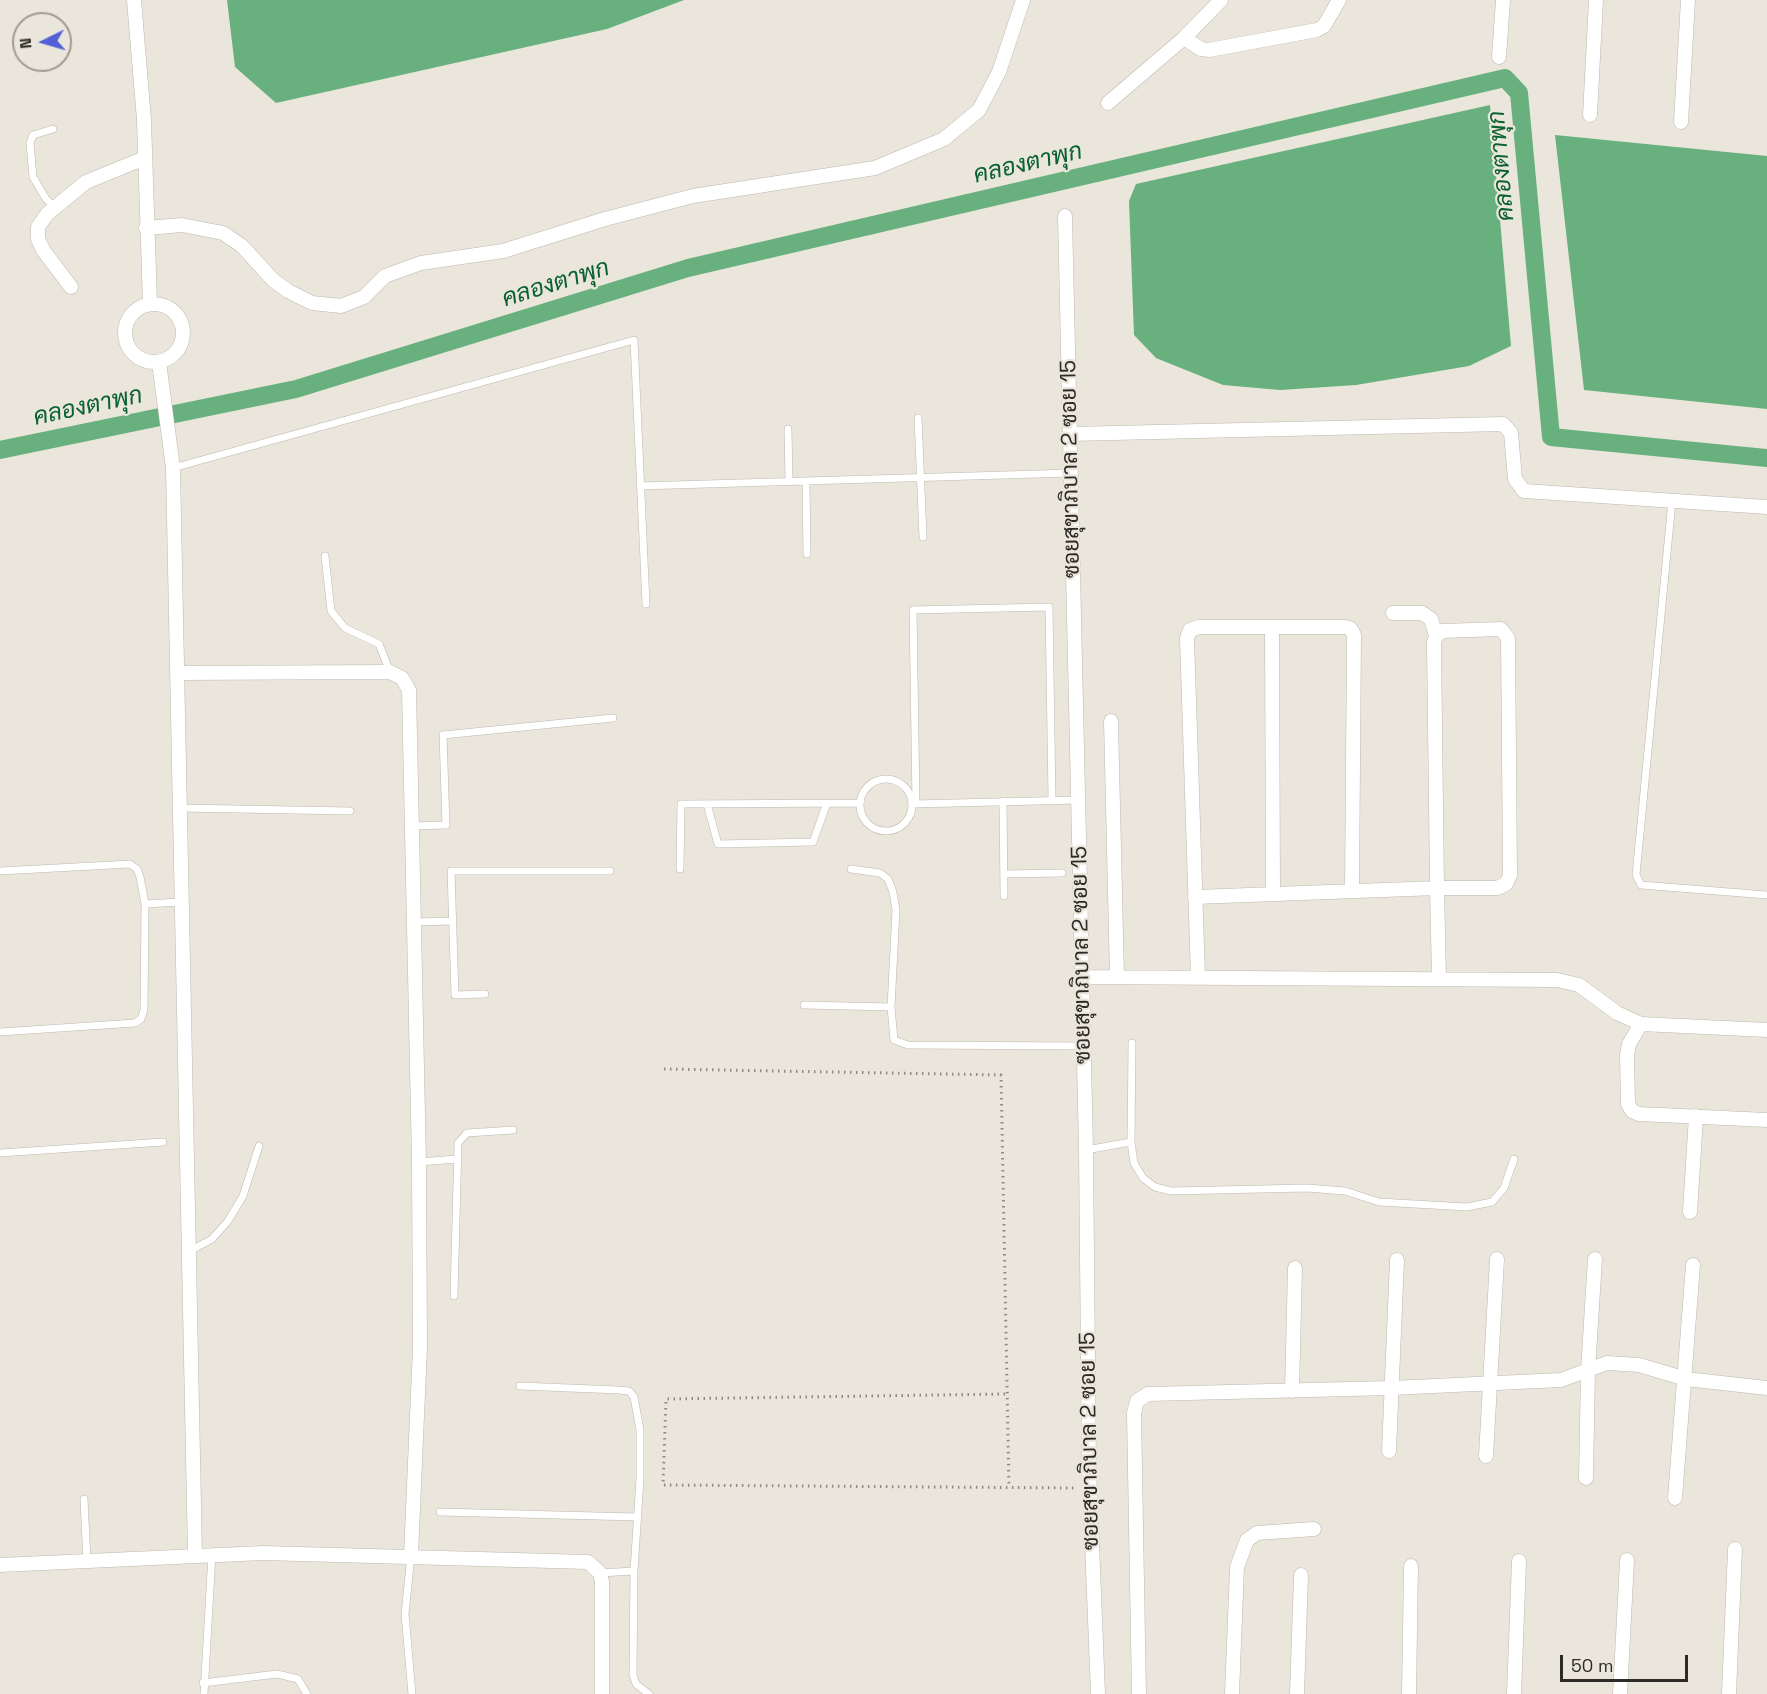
<!DOCTYPE html>
<meta charset="utf-8">
<style>
body{margin:0}
#map{position:relative;width:1767px;height:1694px;overflow:hidden;background:#ebe6db;font-family:"Space Grotesk",sans-serif}
canvas{display:block}
.north{position:absolute;left:12px;top:12px;width:60px;height:60px;box-sizing:border-box;background:#ebe6db;border:2px solid #9f9b93;border-radius:50%;rotate:265deg;font-size:16px;font-weight:700;line-height:24px;text-align:center;color:#2d2b27}
.north::after{content:'';display:block;margin:auto;width:21px;height:27px;background:#5261d7;clip-path:polygon(50% 0,100% 100%,50% 72%,0 100%)}
.scale{position:absolute;left:1560px;top:1655px;width:128px;height:27px;box-sizing:border-box;border:3px solid #2d2b27;border-top:0;padding-left:8px;font-size:18px;line-height:21px;white-space:nowrap;color:#2d2b27;-webkit-text-stroke:4px #ebe6db;paint-order:stroke}
</style>
<div id="map">
<canvas width="1767" height="1694"></canvas>
<div class="north">N</div>
<div class="scale">50 m</div>
</div>
<script>
const ctx = document.querySelector('canvas').getContext('2d');
ctx.lineJoin = 'round';
function fillPath(path, color) { ctx.fillStyle = color; ctx.fill(path, 'evenodd'); }
const poly = rows => new Path2D(rows.map(r => 'M' + r).join(''));
function strokePath(path, color, width, dash) { ctx.strokeStyle = color; ctx.lineWidth = width; ctx.lineCap = dash ? 'butt' : 'round'; ctx.setLineDash(dash || []); ctx.stroke(path); }
function write(font, color, halo, rows, align = 'center') {
  ctx.font = font + ' "Space Grotesk",Sarabun,sans-serif'; ctx.lineWidth = 4.5; ctx.setLineDash([]); ctx.textBaseline = 'middle'; ctx.strokeStyle = halo; ctx.fillStyle = color; for (const [text, x, y, turn = 0] of rows) {
    ctx.save(); ctx.translate(x, y); ctx.rotate((+turn || 0) * Math.PI / 180); ctx.textAlign = isNaN(turn) ? turn : align; if (halo) ctx.strokeText(text, 0, 0); ctx.fillText(text, 0, 0); ctx.restore();
  }
}
fillPath(poly([
 [227,0,684,0,607,29,276,103,235,67],
 [1490,105,1511,346,1469,366,1356,385,1280,390,1223,385,1156,358,1134,335,1129,201,1136,184],
 [1555,135,1767,156,1767,409,1584,390]
]), '#68b07d');
strokePath(poly([
 [0,450,296,389,688,268,1505,78,1519,93,1551,437,1767,458]
]), '#68b07d', 18);
const service = poly([
 [53,129,33,135,30,143,33,177,46,199,55,207],
 [918,418,923,537],
 [788,429,789,481],
 [173,468,634,340,646,604],
 [806,481,807,554],
 [640,486,1071,473],
 [1672,501,1636,875,1641,885,1767,895],
 [325,556,331,611,345,628,379,644,390,672],
 '860 805a26 26 0 1 1 52 0a26 26 0 1 1-52 0Z',
 [1003,801,1004,896],
 [916,803,913,610,1049,607,1052,800],
 [707,804,718,844,813,842,827,803],
 [913,804,1078,800],
 [180,808,350,811],
 [412,826,446,825,443,735,613,718],
 [680,869,681,804,860,803],
 [851,869,880,873,888,879,893,892,896,910,891,1007,894,1040,908,1045,1084,1046],
 [0,871,130,864,137,869,140,877,145,904,144,1010,141,1019,135,1023,0,1032],
 [1004,874,1062,873],
 [145,904,180,902],
 [414,922,452,921],
 [485,994,455,995,451,871,610,871],
 [804,1005,891,1007],
 [1132,1043,1131,1142,1134,1163,1143,1178,1155,1187,1171,1191,1307,1188,1345,1191,1379,1202,1467,1207,1492,1202,1504,1188,1514,1159],
 [1086,1150,1131,1142],
 [0,1153,163,1142],
 [419,1162,457,1159],
 [188,1252,212,1239,228,1221,243,1196,259,1146],
 [454,1296,458,1143,467,1133,513,1130],
 [520,1386,619,1390,629,1391,634,1397,640,1430,640,1479,634,1571,633,1675,636,1684,649,1694],
 [84,1499,87,1561],
 [440,1512,637,1517],
 [411,1555,405,1614,412,1694],
 [600,1573,634,1571],
 [203,1683,277,1674,298,1679,307,1694],
 [204,1694,212,1554]
]);
const minor = poly([
 [134,0,144,120,150,304],
 [1184,38,1201,49,1209,50,1317,30,1324,26,1339,0],
 [1499,57,1503,0],
 [1108,103,1184,38,1221,0],
 [1590,115,1596,0],
 [1681,122,1688,0],
 [1065,216,1086,1150,1089,1468,1098,1694],
 [146,228,182,225,223,233,242,246,273,280,288,291,312,303,341,306,364,297,385,276,421,263,503,251,605,219,693,196,875,168,944,139,979,110,999,72,1023,0],
 [71,287,43,250,38,239,38,227,47,214,86,182,145,158],
 '125 333a29 29 0 1 1 58 0a29 29 0 1 1-58 0Z',
 [159,362,173,468,195,1555],
 [1070,434,1503,424,1511,433,1515,479,1524,491,1767,507],
 [1393,613,1422,613,1431,619,1436,636],
 [1272,627,1273,894],
 [178,673,390,672,402,678,409,690,419,1162,420,1347,411,1555],
 [1111,721,1117,977],
 [1195,897,1437,888,1497,888,1506,884,1510,875,1508,638,1501,629,1442,631,1436,636,1434,643,1437,888,1439,979],
 [1082,977,1557,980,1579,985,1617,1013,1641,1024,1767,1030],
 [1198,978,1187,638,1190,630,1199,627,1345,627,1350,628,1354,635,1352,891],
 [1641,1024,1629,1044,1627,1055,1628,1104,1632,1111,1639,1114,1767,1120],
 [1690,1212,1696,1116],
 [1292,1391,1295,1268],
 [1389,1451,1397,1260],
 [1486,1456,1497,1259],
 [1586,1478,1588,1370,1595,1259],
 [1675,1498,1693,1265],
 [0,1565,263,1553,588,1562,600,1573,602,1582,602,1694],
 [1139,1694,1134,1413,1137,1401,1148,1394,1391,1388,1561,1380,1607,1363,1639,1365,1686,1379,1767,1388],
 [1232,1694,1237,1567,1247,1540,1257,1533,1314,1529],
 [1297,1694,1301,1575],
 [1409,1694,1411,1566],
 [1514,1694,1519,1561],
 [1620,1694,1627,1560],
 [1729,1694,1735,1549]
]);
strokePath(service, '#bdb8ae', 8);
strokePath(minor, '#bdb8ae', 15);
strokePath(poly([
 [664,1069,1001,1075,1009,1487],
 [1005,1394,666,1399,663,1485,1076,1488]
]), '#8e8a83', 3, [1.5, 4.5]);
strokePath(service, '#fff', 7);
strokePath(minor, '#fff', 14);
write('22px', '#2d2b27', '#ebe6db', [
 ["ซอยสุขาภิบาล 2 ซอย 15",1071,469,-91],
 ["ซอยสุขาภิบาล 2 ซอย 15",1082,955,-91],
 ["ซอยสุขาภิบาล 2 ซอย 15",1090,1441,-91]
]);
write('italic 24px', '#0a6131', '#ebe6db', [
 ["คลองตาพุก",1028,164,-13],
 ["คลองตาพุก",1502,166,-95],
 ["คลองตาพุก",556,284,-17],
 ["คลองตาพุก",88,407,-12]
]);
</script>
